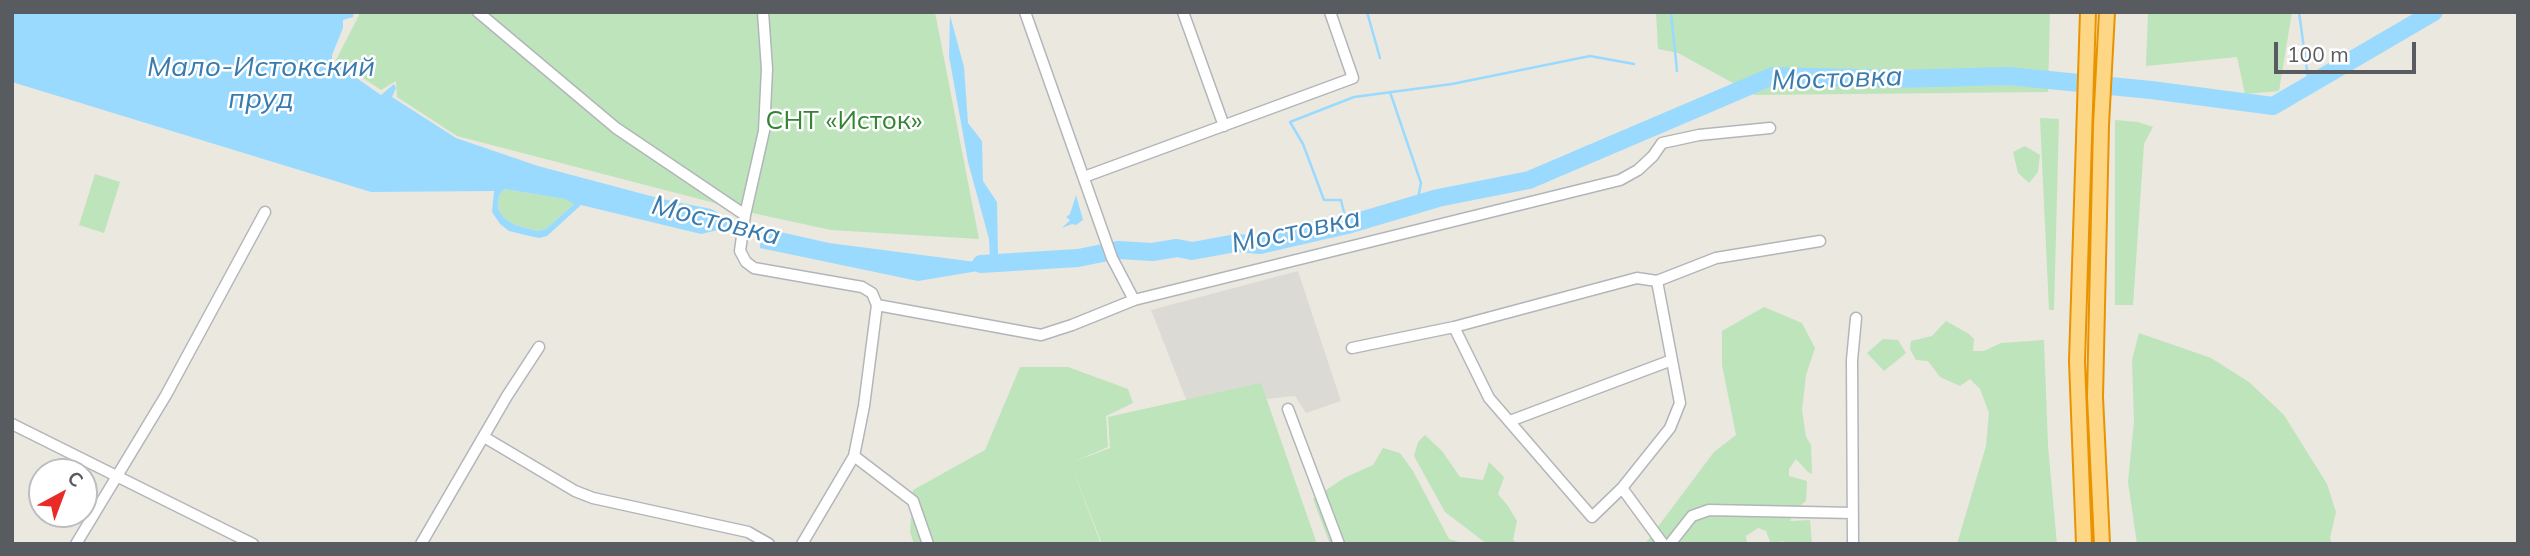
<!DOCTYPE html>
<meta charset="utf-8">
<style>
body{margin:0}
#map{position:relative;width:2530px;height:556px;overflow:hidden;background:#ebe8df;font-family:Mulish,sans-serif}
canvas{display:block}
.frame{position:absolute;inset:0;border:14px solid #585c60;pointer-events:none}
.north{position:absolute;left:28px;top:458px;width:70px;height:70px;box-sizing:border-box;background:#fff;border:2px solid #bcbebf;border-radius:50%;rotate:41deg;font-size:19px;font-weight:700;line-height:28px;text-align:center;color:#585c60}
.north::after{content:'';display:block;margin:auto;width:24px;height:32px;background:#e92b28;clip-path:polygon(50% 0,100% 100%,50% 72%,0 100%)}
.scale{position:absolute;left:2274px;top:42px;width:142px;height:32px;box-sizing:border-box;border:4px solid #585c60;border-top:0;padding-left:9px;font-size:21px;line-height:24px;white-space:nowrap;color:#585c60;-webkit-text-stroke:5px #fff;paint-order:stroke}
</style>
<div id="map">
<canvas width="2530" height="556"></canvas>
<div class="frame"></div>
<div class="north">С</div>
<div class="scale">100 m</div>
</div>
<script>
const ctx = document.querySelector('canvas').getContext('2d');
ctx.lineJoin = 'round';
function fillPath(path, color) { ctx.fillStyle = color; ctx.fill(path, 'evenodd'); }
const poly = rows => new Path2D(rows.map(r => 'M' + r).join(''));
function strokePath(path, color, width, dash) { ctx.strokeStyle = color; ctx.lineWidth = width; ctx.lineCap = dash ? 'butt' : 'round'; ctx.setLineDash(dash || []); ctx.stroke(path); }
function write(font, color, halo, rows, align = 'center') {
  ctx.font = font + ' Mulish,sans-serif'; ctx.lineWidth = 5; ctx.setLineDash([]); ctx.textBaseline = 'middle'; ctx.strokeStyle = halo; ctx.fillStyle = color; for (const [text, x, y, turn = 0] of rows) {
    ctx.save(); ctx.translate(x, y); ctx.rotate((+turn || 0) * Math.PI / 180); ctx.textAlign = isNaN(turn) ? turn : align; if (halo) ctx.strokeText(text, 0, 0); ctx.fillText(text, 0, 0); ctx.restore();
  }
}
fillPath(poly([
 [1298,271,1341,401,1306,413,1295,396,1189,407,1151,310]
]), '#dcdad4');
fillPath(poly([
 [357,12,935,12,979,239,831,230,757,214,457,136,397,97,396,81,381,90,336,60,359,15],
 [1656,12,2050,12,2048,92,1755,95,1678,53,1658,49],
 [2148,12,2292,12,2279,91,2245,94,2237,57,2146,66],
 [2040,118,2059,119,2054,310,2049,310],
 [2115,120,2138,122,2153,127,2144,144,2133,305,2115,305],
 [2025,146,2040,155,2038,172,2029,183,2018,173,2013,152],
 [95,174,120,182,104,233,79,225],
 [504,189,565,199,575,203,546,229,537,231,515,225,504,218,498,209,499,196],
 [1764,307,1802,323,1815,348,1806,375,1802,410,1806,437,1811,445,1812,474,1808,472,1796,459,1789,469,1789,476,1807,481,1806,501,1796,509,1790,521,1810,520,1812,544,1784,544,1783,541,1771,544,1766,531,1758,528,1746,536,1747,544,1645,544,1714,452,1736,435,1722,365,1722,331],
 [1946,321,1969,334,1974,339,1973,351,1984,351,2001,343,2044,340,2048,446,2057,544,1957,544,1986,446,1989,413,1980,389,1970,379,1960,386,1940,377,1928,361,1916,360,1910,349,1911,341,1932,336],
 [2139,333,2211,358,2249,382,2284,415,2327,484,2336,512,2330,538,2332,544,2137,544,2128,482,2134,421,2132,360],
 [1883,339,1898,340,1906,353,1884,371,1867,353],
 [1020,367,1068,367,1128,389,1133,403,1106,416,1108,447,1073,462,1110,448,1108,417,1261,383,1317,544,1102,544,1070,462,1101,544,914,544,910,532,913,490,985,450],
 [1425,435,1442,451,1460,477,1483,480,1489,462,1504,477,1498,494,1508,506,1517,521,1513,540,1518,544,1487,544,1445,512,1414,456,1418,442],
 [1383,448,1400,453,1413,471,1449,539,1466,544,1330,544,1313,499,1344,478,1373,465]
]), '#bde4ba');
fillPath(poly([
 [12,12,354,12,353,17,343,20,343,28,332,55,332,61,381,95,394,84,396,88,392,97,456,138,538,166,662,199,711,209,736,222,829,243,976,262,990,259,989,239,968,162,949,56,950,15,964,67,968,123,982,141,983,181,997,202,998,256,1005,262,995,271,978,271,918,281,760,248,760,236,731,227,701,234,581,205,547,236,539,238,525,235,509,231,500,224,492,212,494,191,371,192,12,82],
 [504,189,565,199,574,204,546,229,537,231,515,225,504,218,498,209,499,196],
 [1076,195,1083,220,1076,225,1072,224,1062,228,1070,220,1066,217,1070,214]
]), '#9bdaff');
strokePath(poly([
 [1367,12,1380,58],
 [1671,12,1677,71],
 [2299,12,2309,85],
 [1390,92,1421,183,1417,204],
 [1347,225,1341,200,1324,200,1303,144,1290,122,1354,97,1452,84,1590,56,1634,64]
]), '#9bdaff', 2.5);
strokePath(poly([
 [981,264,1078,258,1118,250,1152,252,1177,248,1192,251,1236,243,1260,245,1347,225,1438,198,1529,180,1773,76,1898,79,2008,76,2151,90,2273,106,2434,12]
]), '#9bdaff', 18);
const minor = poly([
 [478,12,616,128,745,215],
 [763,12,767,69,764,131,745,215,740,251,746,262,754,268,862,287,872,293,877,305],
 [1025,12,1112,258,1134,300],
 [1183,12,1224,126],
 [1084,177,1353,78,1330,12],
 [877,305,1041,335,1072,325,1134,300,1620,180,1638,170,1653,156,1662,143,1699,135,1770,128],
 [1454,327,1489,398,1592,517,1622,488,1670,428,1680,403,1657,281],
 [1352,348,1454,327,1637,278,1657,281,1716,258,1820,241],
 [1288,409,1339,544],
 [1510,421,1672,360],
 [12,424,253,544],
 [484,437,575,491,593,498,748,532,769,544],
 [854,456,913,501,928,544],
 [1622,488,1663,544],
 [76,544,166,395,265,212],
 [421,544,507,396,539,347],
 [802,544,854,456,864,406,877,305],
 [1670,544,1692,516,1709,510,1853,513],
 [1853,544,1852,360,1856,318]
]);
const highway = poly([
 [2084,544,2077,361,2088,12],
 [2102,544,2095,397,2101,125,2107,12]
]);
strokePath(minor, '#b2b6ba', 13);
strokePath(highway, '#ea9300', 18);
strokePath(minor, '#fff', 10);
strokePath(highway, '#fdd785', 14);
write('26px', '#358334', '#fff', [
 ["СНТ «Исток»",844,121]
]);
write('italic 28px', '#3a7baf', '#fff', [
 ["Мало-Истокский",261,68],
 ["пруд",261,100],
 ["Мостовка",1837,79,-2],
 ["Мостовка",716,221,14],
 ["Мостовка",1296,231,-12]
]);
</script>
